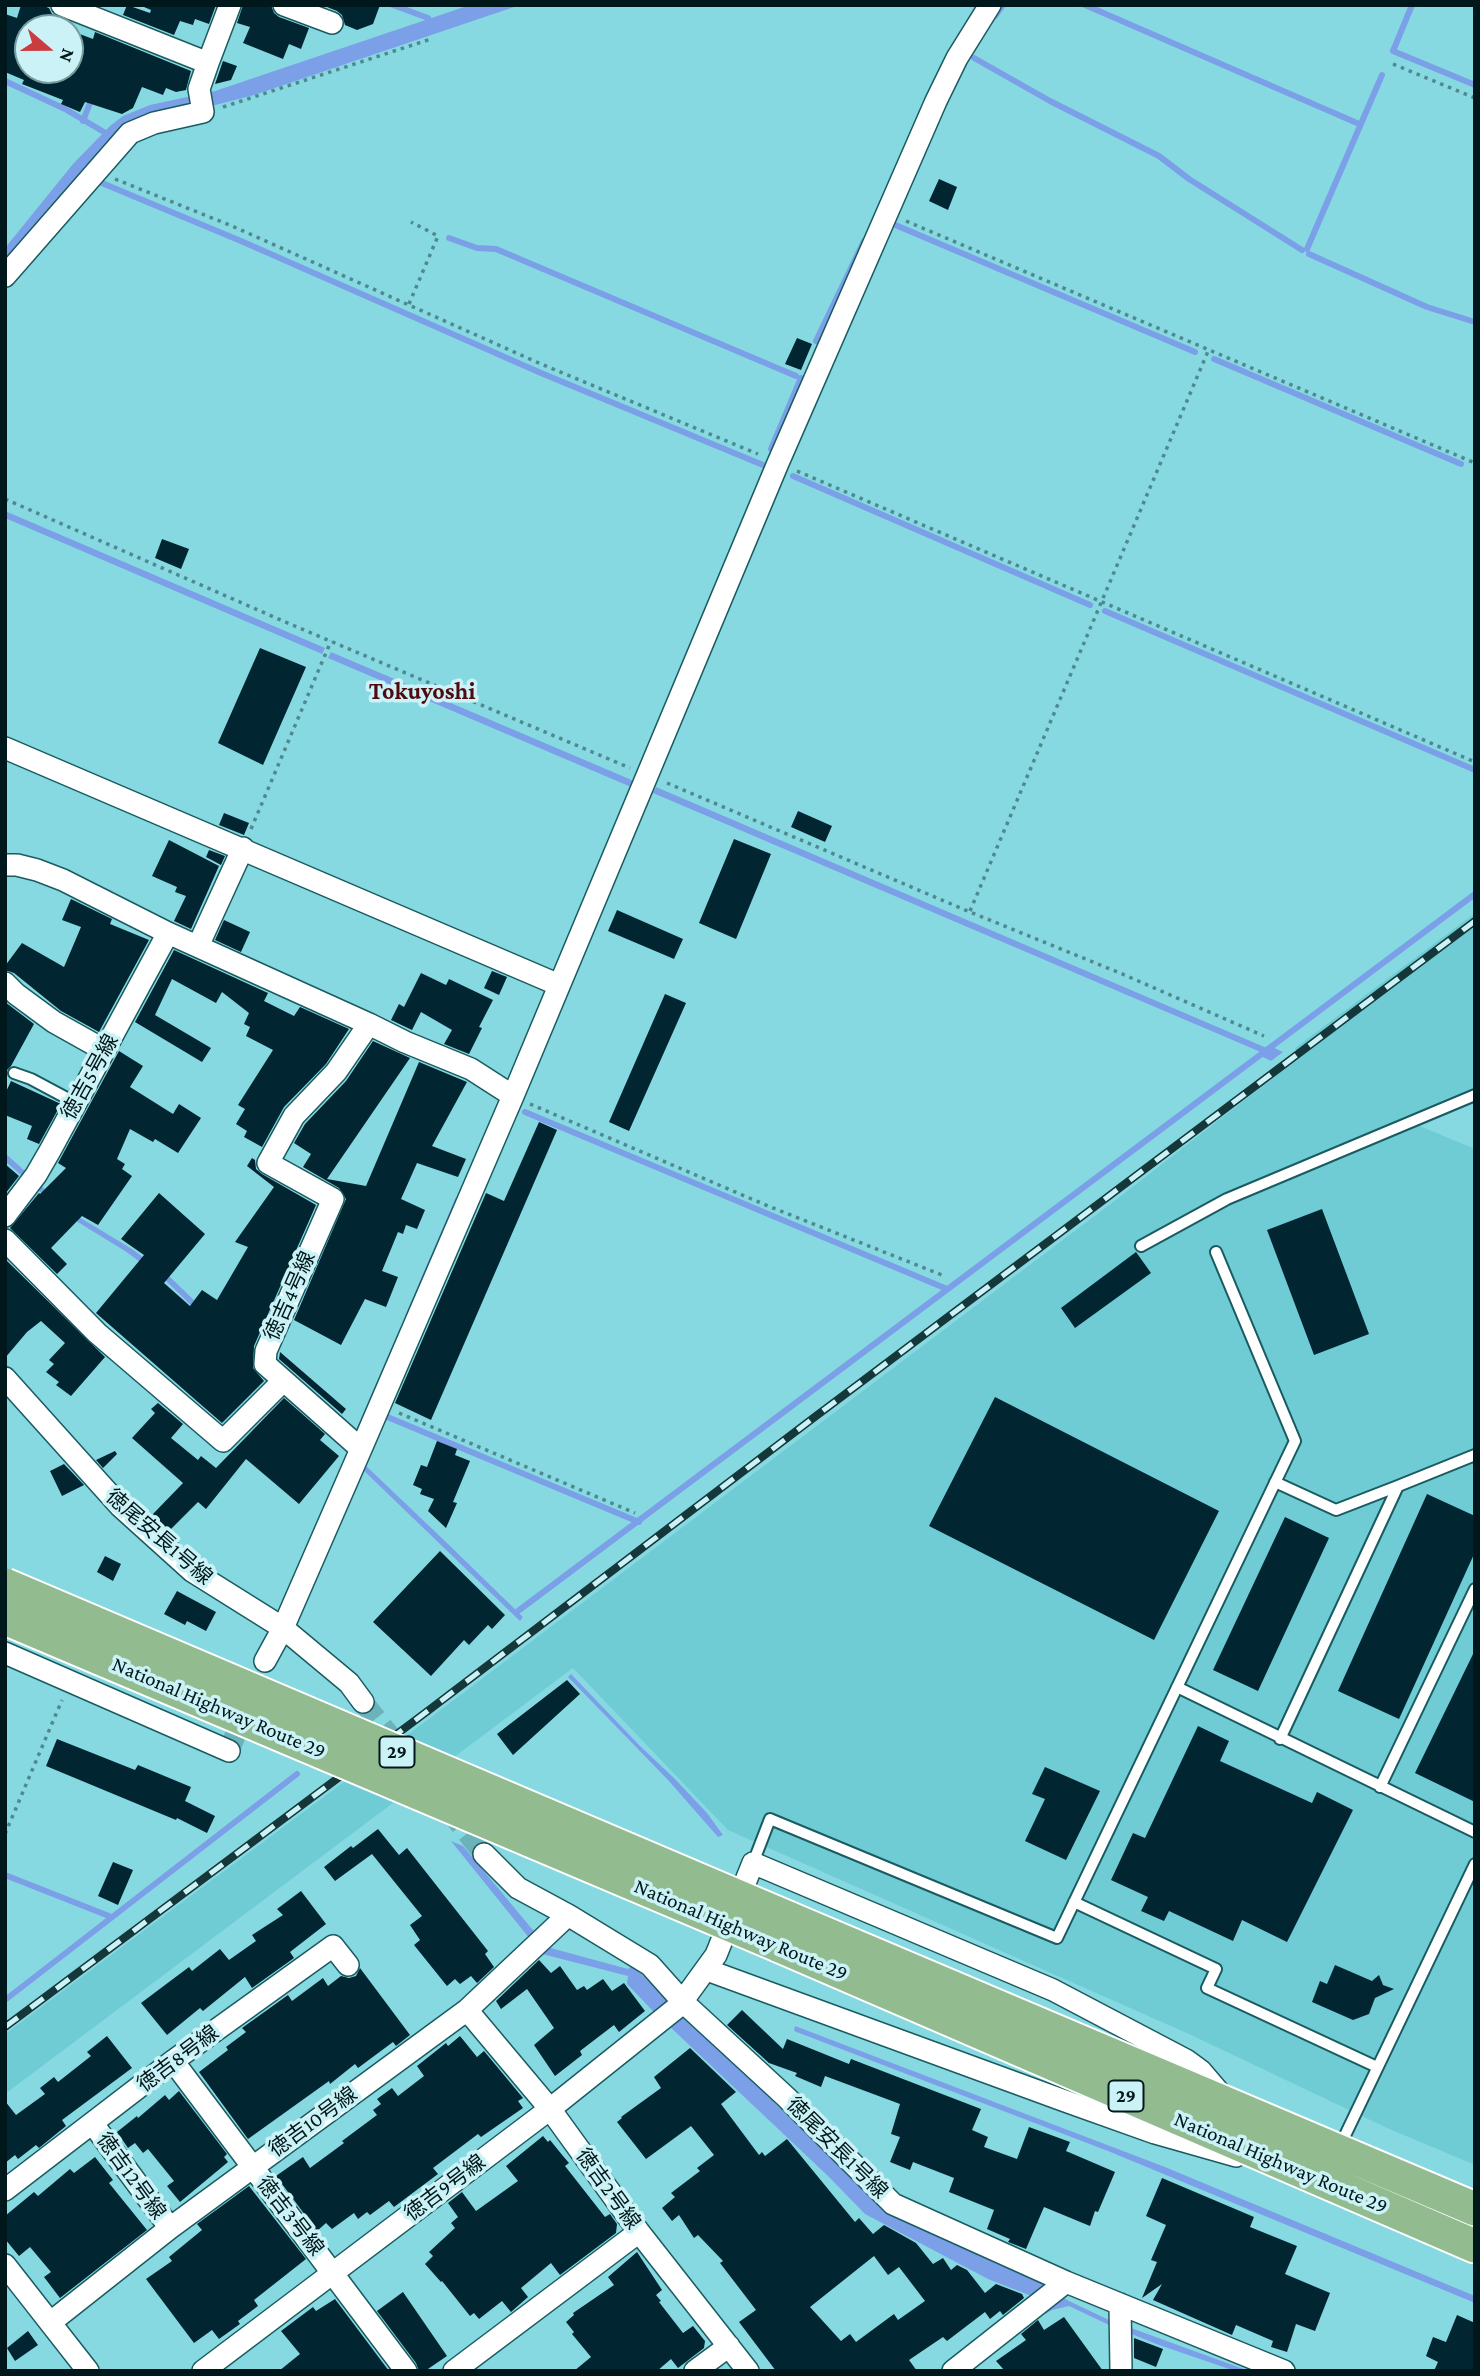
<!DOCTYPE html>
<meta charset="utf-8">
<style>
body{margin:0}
#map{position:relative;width:1480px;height:2376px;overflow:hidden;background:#87d9e1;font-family:"Crimson Pro",serif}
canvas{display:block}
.frame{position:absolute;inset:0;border:7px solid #00181b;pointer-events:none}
.north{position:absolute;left:14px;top:14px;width:70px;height:70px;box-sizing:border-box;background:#cbf2f6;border:2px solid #7a9b9e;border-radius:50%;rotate:110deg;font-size:19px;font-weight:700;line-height:28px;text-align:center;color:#00181b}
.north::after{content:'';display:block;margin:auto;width:24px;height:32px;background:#cb3c40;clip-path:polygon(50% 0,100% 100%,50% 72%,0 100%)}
</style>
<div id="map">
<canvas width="1480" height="2376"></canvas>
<div class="frame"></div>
<div class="north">N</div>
</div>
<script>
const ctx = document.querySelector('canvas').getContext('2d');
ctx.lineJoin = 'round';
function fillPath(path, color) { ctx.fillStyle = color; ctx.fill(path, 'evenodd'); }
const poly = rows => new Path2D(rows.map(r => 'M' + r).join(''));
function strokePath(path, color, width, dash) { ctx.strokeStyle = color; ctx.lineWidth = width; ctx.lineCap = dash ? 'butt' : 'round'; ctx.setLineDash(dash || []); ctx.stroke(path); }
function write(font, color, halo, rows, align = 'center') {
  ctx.font = font + ' "Crimson Pro","Noto Sans JP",serif'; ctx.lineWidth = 7; ctx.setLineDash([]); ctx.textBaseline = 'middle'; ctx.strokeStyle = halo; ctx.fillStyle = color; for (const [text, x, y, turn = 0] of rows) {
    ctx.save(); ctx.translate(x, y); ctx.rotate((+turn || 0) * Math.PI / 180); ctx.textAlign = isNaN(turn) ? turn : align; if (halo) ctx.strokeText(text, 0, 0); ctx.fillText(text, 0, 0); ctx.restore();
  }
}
fillPath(poly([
 [1475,913,1475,1103,1420,1126,1475,1149,1475,2165,1387,2128,1191,2035,728,1830,573,1668,5,2094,5,2034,434,1715,1117,1199,1300,1057,1295,1048]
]), '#6fccd5');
fillPath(poly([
 [470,5,520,5,254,95,150,122,5,268,5,248,73,164,110,126,123,116,150,105,215,91],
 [5,511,325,648,322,654,5,518],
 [331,652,634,781,556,976,552,975,631,787,328,658],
 [656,787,1269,1049,1272,1047,1283,1052,1271,1061,1261,1056,1263,1053,653,793],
 [5,1153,69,1211,132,1249,170,1277,227,1332,222,1335,166,1281,125,1251,68,1216,5,1161],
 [456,1197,461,1199,410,1318,405,1316],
 [400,1328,403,1331,357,1439,353,1437],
 [363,1463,447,1543,523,1617,520,1621,360,1467],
 [571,1674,639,1745,675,1779,707,1813,723,1835,718,1837,668,1780,568,1677],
 [451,1841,463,1846,547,1947,628,1969,632,1965,875,2200,995,2263,1030,2275,1069,2301,1109,2320,1249,2371,1235,2371,1159,2345,1109,2325,1069,2306,1052,2310,1045,2314,1044,2311,1052,2304,988,2279,865,2214,828,2176,650,2008,627,1984,628,1976,542,1954],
 [795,2026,1165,2167,1475,2296,1475,2303,1108,2151,794,2031]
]), '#7ca0e8');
strokePath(poly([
 [393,5,428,18],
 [1085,5,1357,123],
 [1412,5,1393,51,1475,85],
 [995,16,1003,5],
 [64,28,69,14],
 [974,58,1050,101,1159,156,1189,179,1302,250],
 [5,81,65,109,109,135],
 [83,121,92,98],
 [96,183,97,181,241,241,541,373,763,465],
 [893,224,1195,352],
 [449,238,477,248,496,249,796,376],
 [1307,249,1382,75],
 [1309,254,1427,307,1475,322],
 [816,341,864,241],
 [1214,359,1461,464],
 [771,449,801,378],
 [793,476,1090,605],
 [1105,611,1475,770],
 [525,1112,947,1289],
 [385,1416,639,1522],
 [518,1611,1475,894],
 [5,1875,109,1916],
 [5,2000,297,1774]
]), '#7ca0e8', 6);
fillPath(poly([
 [21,5,41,5,49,8,52,14,63,19,59,28,28,28,28,70,70,70,70,51,77,33,93,39,95,32,191,71,186,90,176,92,166,88,163,95,142,87,133,108,122,114,85,102,80,112,61,104,63,100,22,84,24,80,5,72,5,14,17,18],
 [127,5,150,13,151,10,144,7,144,5,216,5,209,24,195,19,193,25,180,21,174,35,123,15],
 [243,5,271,5,274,13,279,17,309,28,301,49,289,44,283,59,243,43,250,27,237,23],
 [322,5,380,5,373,24,357,30,345,25,342,15,337,11],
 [223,61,237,66,231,80,215,84],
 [939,179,957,187,948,210,929,201],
 [797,338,812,344,801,370,785,364],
 [162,539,189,549,181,569,155,558],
 [260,648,306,667,263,765,218,743],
 [798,811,832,826,825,842,791,827],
 [224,813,249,823,244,835,219,825],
 [734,839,771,854,736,939,699,923],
 [169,840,219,866,191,929,174,921,186,896,175,892,177,887,152,876],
 [209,850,225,856,221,865,206,857],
 [71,899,112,919,110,924,149,940,99,1032,61,1011,14,973,5,970,5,966,22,943,64,967,81,927,62,920],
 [617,910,683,939,674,959,608,931],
 [224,920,250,932,241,952,215,940],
 [174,950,268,993,264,1001,294,1016,300,1007,349,1029,326,1064,284,1107,262,1147,244,1137,247,1131,236,1124,245,1109,238,1105,273,1050,246,1036,250,1027,244,1024,249,1013,222,992,216,1003,172,979,155,1015,211,1048,202,1062,135,1022],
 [492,971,507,977,499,995,484,988],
 [421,973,446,985,449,979,493,1000,479,1027,482,1028,469,1054,444,1044,452,1030,421,1012,412,1030,391,1020,399,1004,404,1007],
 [665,994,686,1003,629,1131,609,1122],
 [5,1002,34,1024,11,1066,7,1070,5,1077],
 [373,1041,410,1058,327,1179,366,1186,419,1062,467,1082,432,1146,466,1159,458,1177,417,1163,401,1199,425,1210,417,1229,406,1225,403,1234,398,1232,382,1271,398,1277,386,1307,365,1299,341,1345,294,1320,346,1199,339,1188,303,1167,311,1154,294,1143,305,1124,346,1081],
 [119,1051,143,1066,130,1087,173,1114,179,1104,201,1118,178,1153,155,1139,153,1142,130,1129,117,1159,125,1164,122,1169,132,1176,98,1225,82,1216,51,1248,67,1264,57,1274,10,1228,39,1193,40,1194,66,1168,58,1163],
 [11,1081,61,1104,39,1144,27,1139,32,1126,5,1115,5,1094],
 [539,1122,557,1130,431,1420,395,1403,486,1193,504,1201],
 [252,1158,255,1160,256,1169,262,1174,316,1205,254,1346,253,1368,264,1381,222,1423,96,1313,144,1255,121,1239,159,1193,205,1234,164,1283,190,1306,202,1290,217,1300,248,1247,235,1242,274,1187,247,1166],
 [5,1164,19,1176,5,1194],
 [1322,1209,1369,1334,1314,1355,1267,1230],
 [1136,1252,1151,1273,1075,1328,1061,1308],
 [5,1259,105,1357,71,1396,56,1385,59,1382,46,1372,54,1364,49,1360,65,1343,41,1321,27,1332,5,1358],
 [280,1352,346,1409,342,1414,279,1359],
 [995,1397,1219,1511,1154,1640,929,1526],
 [284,1398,325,1434,320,1440,339,1456,299,1504,246,1459,206,1509,198,1502,169,1531,153,1514,183,1483,132,1438,155,1413,151,1409,158,1403,183,1424,171,1438,198,1460,201,1456,216,1468],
 [437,1441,457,1449,455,1455,470,1461,453,1502,457,1503,446,1528,428,1511,434,1499,420,1494,422,1489,413,1485,421,1465,427,1467],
 [115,1451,117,1454,103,1468,96,1460],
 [64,1464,84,1485,62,1496,50,1471],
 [1427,1494,1475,1516,1475,1552,1399,1719,1338,1691],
 [1285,1517,1329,1538,1258,1691,1213,1670],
 [440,1551,505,1615,492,1629,488,1625,469,1645,464,1640,431,1676,373,1622],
 [105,1556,121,1564,113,1581,97,1572],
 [177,1591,216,1612,206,1631,187,1621,185,1625,164,1614],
 [1475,1650,1475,1802,1415,1773],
 [567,1680,580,1694,513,1755,497,1734],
 [1198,1726,1229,1741,1220,1761,1312,1803,1317,1792,1353,1810,1287,1942,1242,1920,1233,1941,1169,1911,1164,1921,1141,1911,1148,1897,1111,1880,1133,1833,1145,1838],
 [57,1739,135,1770,138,1765,191,1787,185,1801,215,1816,207,1833,177,1818,176,1820,46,1766],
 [1045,1767,1100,1791,1066,1860,1025,1841,1045,1799,1032,1794],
 [378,1829,399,1855,407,1848,488,1951,485,1954,494,1967,477,1983,471,1976,460,1984,455,1979,447,1986,414,1945,420,1940,410,1925,422,1916,372,1854,335,1881,324,1867,351,1846,353,1848],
 [113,1862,133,1870,118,1905,98,1896],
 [301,1891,326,1924,290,1952,294,1958,252,1988,245,1977,203,2011,200,2008,167,2035,141,2003,189,1967,192,1971,220,1949,229,1960,256,1941,252,1935,283,1915,277,1909],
 [539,1960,551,1973,560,1966,577,1990,584,1986,587,1990,603,1979,612,1991,624,1983,645,2011,619,2032,614,2025,580,2051,582,2055,555,2076,534,2045,554,2028,527,1989,501,2009,496,2001],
 [1335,1965,1372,1981,1379,1975,1383,1985,1394,1989,1375,1998,1369,2014,1353,2020,1312,2002,1320,1981,1327,1984],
 [360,1968,410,2035,396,2046,393,2042,358,2068,355,2064,330,2084,329,2081,248,2139,199,2072,228,2050,226,2047,246,2032,242,2028,288,1995,292,2001,323,1978,328,1986,341,1976,349,1978,356,1976],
 [742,2010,783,2049,787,2039,849,2064,851,2059,981,2109,972,2130,988,2137,984,2147,1017,2159,1029,2127,1070,2142,1066,2151,1115,2172,1098,2212,1095,2211,1090,2226,1044,2207,1026,2249,1008,2242,1010,2239,987,2229,994,2210,949,2192,954,2178,913,2162,910,2170,890,2162,900,2137,891,2134,900,2104,825,2076,821,2087,795,2076,797,2073,769,2063,727,2025],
 [107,2036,132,2068,62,2120,66,2126,39,2148,36,2145,18,2159,15,2155,5,2163,5,2101,16,2115,45,2094,40,2088,54,2077,58,2082,91,2056,87,2052],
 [460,2036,477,2057,484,2051,523,2098,518,2101,523,2108,481,2137,478,2134,433,2168,438,2174,394,2207,389,2201,370,2215,367,2212,358,2219,354,2213,332,2229,326,2223,317,2231,276,2176,303,2157,310,2168,344,2143,342,2141,377,2115,373,2110,381,2104,377,2099,392,2088,398,2096,424,2076,417,2066,446,2043,448,2046],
 [690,2048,736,2092,721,2104,759,2155,762,2152,765,2156,787,2139,855,2222,859,2218,873,2234,884,2225,916,2243,933,2264,943,2258,951,2270,957,2265,967,2270,985,2293,996,2284,1022,2294,1024,2298,1003,2315,1000,2311,990,2319,985,2312,947,2341,943,2337,909,2360,917,2371,776,2371,739,2322,756,2310,720,2263,723,2261,698,2235,694,2238,679,2215,672,2221,662,2208,675,2197,671,2193,700,2171,697,2168,714,2155,691,2126,646,2159,617,2122,622,2118,621,2117,661,2088,654,2077],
 [874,2256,888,2275,899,2267,925,2301,898,2320,894,2314,856,2342,850,2334,841,2341,810,2307],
 [179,2091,227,2154,224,2157,228,2162,180,2202,167,2186,174,2181,148,2149,143,2153,135,2143,128,2148,117,2132,137,2116,138,2118,165,2095,169,2100],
 [543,2136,548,2142,550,2140,563,2156,569,2163,565,2166,605,2217,610,2214,617,2224,616,2233,560,2275,551,2263,521,2288,528,2297,511,2312,502,2301,479,2319,474,2313,470,2316,442,2281,441,2282,425,2264,433,2256,429,2252,455,2228,451,2223,458,2217,448,2203,462,2192,476,2211,518,2181,506,2166],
 [95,2157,113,2180,109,2183,147,2230,60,2298,44,2277,51,2272,30,2247,19,2256,5,2239,5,2216,34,2192,38,2196,70,2169,74,2173],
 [1162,2178,1254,2217,1250,2227,1297,2246,1285,2274,1330,2293,1315,2331,1296,2324,1287,2352,1271,2347,1273,2341,1236,2325,1232,2335,1153,2300,1162,2284,1142,2298,1157,2262,1151,2260,1166,2225,1146,2216],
 [249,2186,306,2259,254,2300,258,2306,238,2321,240,2324,219,2339,212,2330,194,2343,146,2279,172,2261,169,2257,202,2230,197,2224],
 [637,2252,662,2290,656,2295,661,2301,659,2302,683,2333,693,2326,705,2341,704,2348,678,2368,671,2359,657,2371,574,2371,591,2357,572,2334,574,2332,566,2322,574,2315,573,2313,614,2285,608,2277],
 [403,2292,447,2356,425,2371,419,2371,416,2363,377,2311],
 [335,2299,389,2371,279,2371,300,2354,281,2331,313,2307,316,2311],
 [1457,2315,1475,2323,1475,2371,1434,2371,1438,2362,1426,2356,1433,2337,1446,2342],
 [1064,2317,1103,2371,1005,2371,996,2361,1026,2340,1021,2334,1038,2320,1044,2330],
 [28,2331,38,2345,15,2361,7,2348],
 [1134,2338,1163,2349,1156,2367,1134,2358]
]), '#012631');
strokePath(poly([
 [363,1702,402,1751],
 [229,1751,265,1661],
 [448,1809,484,1854]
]), '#6cb2b9', 21, [21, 10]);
const service = poly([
 [14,1073,31,1079,76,1103],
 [1141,1246,1227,1199,1475,1095],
 [1275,1482,1336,1510,1398,1486],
 [1177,1687,1475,1832],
 [1280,1739,1398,1486,1475,1455],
 [1380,1787,1475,1589],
 [753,1863,770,1819,1057,1938,1295,1441,1216,1252],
 [1074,1902,1216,1969,1207,1988,1377,2067],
 [1339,2148,1475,1864]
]);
const minor = poly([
 [62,5,208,63,230,5],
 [284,5,332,23],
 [5,276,130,133,154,123,203,112,199,89,208,63],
 [5,748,559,985],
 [5,865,17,865,37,870,63,880,168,933,369,1024,405,1042,471,1069,513,1096],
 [198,946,243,848],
 [5,983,16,994,54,1022,104,1050],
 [5,1216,36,1175,51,1149,168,933],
 [5,1240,97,1333,223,1441,283,1381],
 [5,1378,120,1506,192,1571,283,1628,349,1683,363,1702],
 [361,1449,513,1096,778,463,936,101,957,58,990,5],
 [5,1653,229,1751],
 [265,1661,283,1628,361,1449,265,1364,266,1351,333,1199,268,1163,294,1116,336,1072,369,1024],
 [484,1854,518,1888,568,1915,650,1965,683,2002,786,2097,893,2204,1066,2282,1284,2371],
 [707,1970,1065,2101,1155,2133,1236,2156],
 [467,2010,550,2109,639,2232,748,2371],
 [173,2061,406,2371],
 [93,2124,170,2228],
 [5,2190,173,2061,333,1946,348,1965],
 [5,2265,88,2371],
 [1120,2304,1121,2371],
 [51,2322,170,2228,467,2010,568,1915],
 [203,2371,550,2109,679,2006,716,1955,753,1863,1053,1990,1186,2060,1201,2071,1224,2098],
 [454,2371,639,2232],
 [695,2371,729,2346],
 [953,2371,1066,2282]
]);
const trunk = poly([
 [788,1918,1475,2209],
 [778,1945,1475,2246]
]);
strokePath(service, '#195b61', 14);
strokePath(minor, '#195b61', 24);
strokePath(trunk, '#fff', 37);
strokePath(poly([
 [1393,64,1475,98],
 [223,107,431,39],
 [115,179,232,226,541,364,758,454],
 [906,221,1475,463],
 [409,304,438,236,411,222],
 [797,471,1475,762],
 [5,499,283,621,630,768],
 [667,783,970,912,1120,973,1264,1036],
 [251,829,331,641],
 [970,911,1209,349],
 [530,1104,768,1206,942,1275],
 [399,1413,635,1513],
 [5,1834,62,1700]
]), '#4f898f', 3.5, [3.5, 5]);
strokePath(service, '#fff', 10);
strokePath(minor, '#fff', 21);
strokePath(trunk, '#92bb90', 33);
const rail = poly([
 [5,2027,429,1710,816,1416,1475,921]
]);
strokePath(rail, '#15373a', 8);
strokePath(rail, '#cbf2f6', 5, [16]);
const trunkBridge = poly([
 [5,1585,788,1918],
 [5,1618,778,1945]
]);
strokePath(trunkBridge, '#fff', 37, []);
strokePath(trunkBridge, '#92bb90', 33);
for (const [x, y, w] of [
 [397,1752,35],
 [1126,2096,35]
]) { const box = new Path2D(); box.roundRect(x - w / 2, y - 15.5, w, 31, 5); ctx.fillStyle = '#cbf2f6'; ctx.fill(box); strokePath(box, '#00181b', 2); }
write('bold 19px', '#00181b', null, [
 ["29",397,1752],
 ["29",1126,2096]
]);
write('21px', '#00181b', '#cbf2f6', [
 ["徳吉5号線",90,1077,-61],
 ["徳吉4号線",290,1296,-66],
 ["徳尾安長1号線",159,1537,41],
 ["National Highway Route 29",219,1708,23],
 ["National Highway Route 29",741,1930,23],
 ["徳吉8号線",178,2059,-37],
 ["徳吉10号線",313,2122,-36],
 ["徳尾安長1号線",837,2148,45],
 ["National Highway Route 29",1281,2163,23],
 ["徳吉12号線",131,2176,54],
 ["徳吉9号線",445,2188,-37],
 ["徳吉2号線",608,2189,54],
 ["徳吉3号線",290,2216,52]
]);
write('bold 24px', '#500a0f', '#cbf2f6', [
 ["Tokuyoshi",422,692]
]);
</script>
